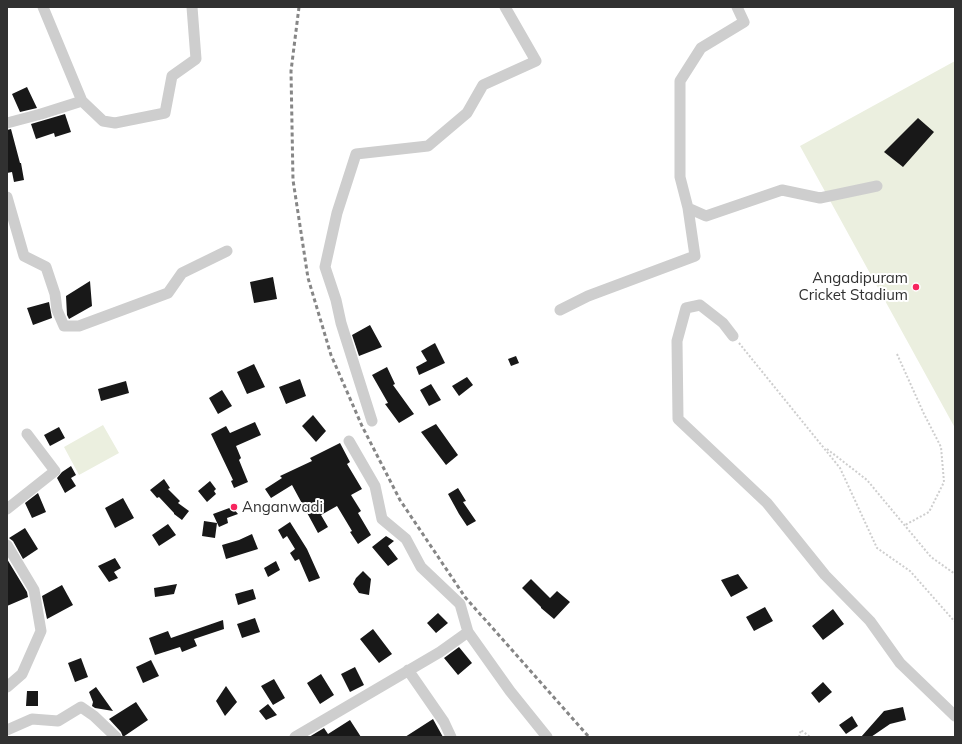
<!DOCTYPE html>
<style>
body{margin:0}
#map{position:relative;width:962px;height:744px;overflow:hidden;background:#fff;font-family:Mulish,sans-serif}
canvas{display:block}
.frame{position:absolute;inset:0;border:8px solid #313131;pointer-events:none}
</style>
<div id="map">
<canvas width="962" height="744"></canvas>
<div class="frame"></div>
</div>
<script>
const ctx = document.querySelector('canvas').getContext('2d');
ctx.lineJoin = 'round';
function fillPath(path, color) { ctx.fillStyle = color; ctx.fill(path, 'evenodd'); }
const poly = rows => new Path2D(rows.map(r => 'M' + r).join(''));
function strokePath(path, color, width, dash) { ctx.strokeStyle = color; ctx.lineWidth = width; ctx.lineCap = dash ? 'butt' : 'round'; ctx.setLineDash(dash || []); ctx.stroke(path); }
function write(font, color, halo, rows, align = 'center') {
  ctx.font = font + ' Mulish,sans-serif'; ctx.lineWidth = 4; ctx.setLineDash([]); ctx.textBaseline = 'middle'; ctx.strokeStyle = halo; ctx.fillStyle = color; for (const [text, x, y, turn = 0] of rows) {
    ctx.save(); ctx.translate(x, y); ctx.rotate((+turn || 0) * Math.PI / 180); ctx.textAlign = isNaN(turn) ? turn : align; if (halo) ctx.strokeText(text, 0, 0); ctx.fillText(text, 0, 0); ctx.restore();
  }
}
fillPath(poly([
 [955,61,955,428,800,146],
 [103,425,119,453,79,475,64,447]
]), '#ebefdf');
fillPath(poly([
 [27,87,37,108,20,112,12,94],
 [65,114,71,132,55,137,54,133,36,139,31,124],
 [918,118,934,132,903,167,884,152],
 [11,129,20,163,21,163,24,180,14,182,12,172,7,173,7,130],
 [273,277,277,299,254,303,250,282],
 [90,281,92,306,69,319,67,315,66,296],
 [49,302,52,318,33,325,27,308],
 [370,325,382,347,359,356,352,335],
 [435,343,445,363,419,375,416,367,427,361,421,351],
 [516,356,519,363,511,366,508,359],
 [254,364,265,387,247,394,237,372],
 [387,367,395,384,393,385,414,414,399,423,385,404,388,403,372,375],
 [467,377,473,385,459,396,452,386],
 [300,379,306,396,286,404,279,387],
 [126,381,129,393,101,401,98,389],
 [431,384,441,400,429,406,420,390],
 [222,390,232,406,218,414,209,398],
 [313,415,326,431,316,442,302,426],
 [255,422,261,435,236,446,241,458,239,460,248,482,234,488,231,481,233,480,211,434,226,426,230,433],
 [436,424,458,455,446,465,421,432],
 [59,427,65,438,50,446,44,435],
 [340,443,350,462,347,464,362,489,351,495,361,511,358,513,371,535,358,544,350,532,352,531,337,506,321,515,328,527,318,533,292,485,271,498,265,489,282,478,280,476,312,461,310,458],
 [71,466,76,475,71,478,76,486,65,493,57,478,62,472],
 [164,479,170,488,168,489,180,501,178,503,189,511,182,520,174,514,174,513,159,497,157,498,150,490],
 [210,481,216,489,214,491,216,494,207,502,198,491],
 [458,488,466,501,463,502,476,521,467,526,459,514,448,494],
 [38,493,46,512,32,518,25,503],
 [123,498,134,518,115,528,105,508],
 [232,507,238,514,227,518,228,523,219,527,213,514],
 [204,521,217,523,215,538,202,536],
 [290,522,307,549,320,578,309,582,299,559,295,561,290,553,295,549,287,536,283,539,278,530],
 [168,524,176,535,159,546,152,535],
 [25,528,38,549,23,559,13,541,9,538],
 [252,534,258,549,226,559,222,545,239,540],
 [386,536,394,541,388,546,398,559,388,566,372,547],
 [115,558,121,568,114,572,118,578,109,582,98,566],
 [7,559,27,592,28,597,7,606],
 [276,561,280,570,268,577,264,568],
 [363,571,371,579,369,595,359,593,353,584,356,578],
 [738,574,748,588,731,597,721,580],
 [531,579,550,598,557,591,570,602,554,619,541,608,541,607,522,588],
 [177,584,174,594,155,597,154,588],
 [62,585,73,605,47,619,42,596],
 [253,589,256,599,238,605,235,594],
 [765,607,773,621,754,631,746,617],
 [833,609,844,624,823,640,812,626],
 [438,613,448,623,436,633,427,623],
 [255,618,260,632,242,638,237,624],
 [223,620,224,629,194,639,197,646,182,652,180,647,155,655,149,638,168,631,171,638],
 [373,629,392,654,379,663,360,639],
 [459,647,472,663,458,675,444,658],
 [81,658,88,677,75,682,68,663],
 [151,660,159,676,143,683,136,667],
 [355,667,364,685,350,692,341,674],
 [321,674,334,695,320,704,307,683],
 [274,679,285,698,273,705,261,686],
 [823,682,832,692,819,703,811,693],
 [226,686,237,702,225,716,216,701],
 [96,687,113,711,95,708,92,706,93,702,89,692],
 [27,691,38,691,38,706,26,706],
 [136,702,148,720,123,737,121,732,109,719],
 [268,704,277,715,266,720,259,711],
 [903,707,906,720,890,724,871,737,861,737,884,711],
 [852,716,858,726,846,734,839,725],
 [433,719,443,737,405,737],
 [350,720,361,737,309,737,324,728,328,734]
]), '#181818');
strokePath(poly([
 [739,343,840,468,877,548,910,571,955,622],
 [897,354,924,414,941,447,944,482,929,512,905,525],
 [827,449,867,480,931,557,955,574],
 [799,737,801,730,810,737]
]), '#cecece', 2, [2, 2]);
strokePath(poly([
 [43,7,82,101,103,121,115,123,165,113,172,76,196,59,192,7],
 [737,7,744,22,701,48,680,81,680,177,688,208,706,216,782,190,820,198,877,186],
 [7,123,41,114,82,101],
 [7,197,24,256,46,267,55,294,57,310,64,326,79,326,168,293,182,273,227,251],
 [560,310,588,296,695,256,688,208],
 [733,336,723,323,700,305,686,308,677,341,678,419,767,503,825,575,870,621,900,663,955,716],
 [372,421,341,323,336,300,325,267,337,213,356,154,428,146,467,113,483,85,536,61,505,7],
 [349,441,375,486,382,519,406,539,421,567,460,604,468,632,510,691,547,737],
 [7,509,55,471,27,434],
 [7,545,34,590,41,631,22,674,7,687],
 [408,670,444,722,451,737],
 [7,730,32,719,58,721,81,707,94,716,116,737],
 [295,737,440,652,468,632]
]), '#cecece', 11);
strokePath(poly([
 [299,7,291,71,293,180,308,278,331,355,362,426,400,500,465,597,589,737]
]), '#868686', 3, [4, 3]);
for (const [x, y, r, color] of [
 [916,287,4,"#f7255e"],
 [234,507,4,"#f7255e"]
]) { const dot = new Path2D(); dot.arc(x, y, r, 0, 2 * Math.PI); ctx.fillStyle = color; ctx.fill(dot); strokePath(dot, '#fff', 1.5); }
write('15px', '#313131', '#fff', [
 ["Angadipuram",908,278],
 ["Cricket Stadium",908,295],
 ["Anganwadi",242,507,"left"]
], 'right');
</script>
